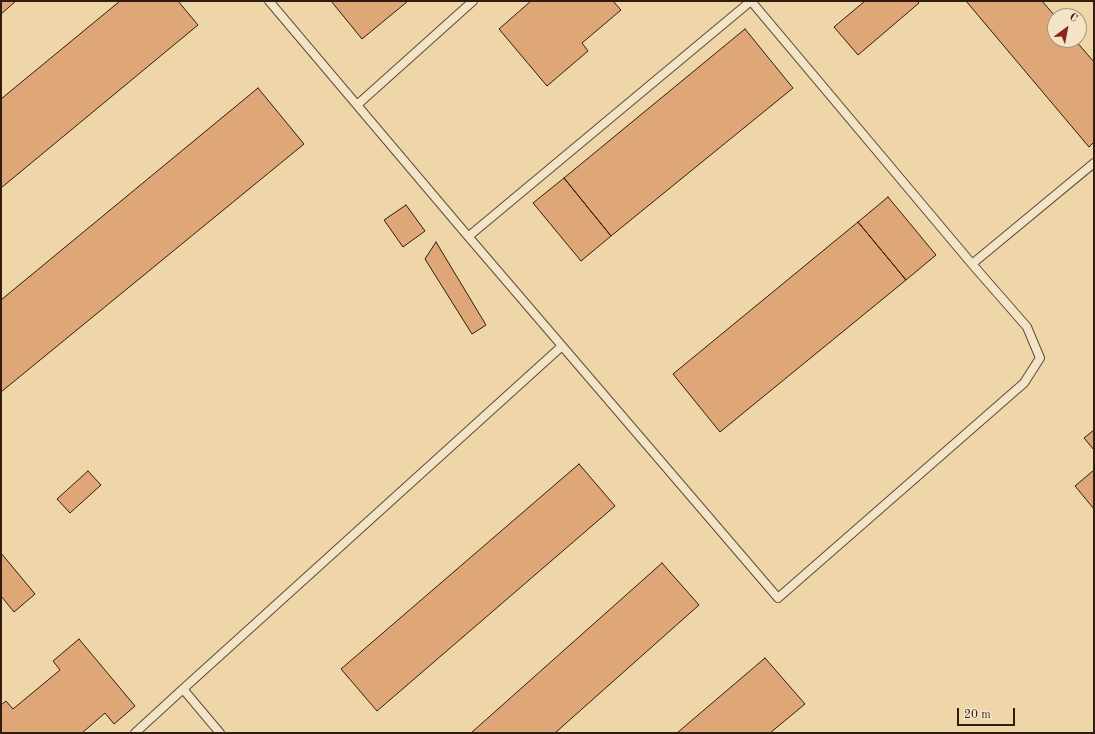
<!DOCTYPE html>
<meta charset="utf-8">
<style>
body{margin:0}
#map{position:relative;width:1095px;height:734px;overflow:hidden;background:#eed6a9;font-family:"Old Standard TT",serif}
canvas{display:block}
.frame{position:absolute;inset:0;border:2px solid #311c0d;pointer-events:none}
.north{position:absolute;left:1047px;top:8px;width:40px;height:40px;box-sizing:border-box;background:#f4e4c7;border:1px solid #a6947d;border-radius:50%;rotate:32deg;font-size:11px;font-weight:700;line-height:16px;text-align:center;color:#311c0d}
.north::after{content:'';display:block;margin:auto;width:14px;height:18px;background:#8f2418;clip-path:polygon(50% 0,100% 100%,50% 72%,0 100%)}
.scale{position:absolute;left:957px;top:708px;width:58px;height:18px;box-sizing:border-box;border:2px solid #311c0d;border-top:0;padding-left:5px;font-size:12px;line-height:14px;white-space:nowrap;color:#311c0d;-webkit-text-stroke:3px #f4e4c7;paint-order:stroke}
</style>
<div id="map">
<canvas width="1095" height="734"></canvas>
<div class="frame"></div>
<div class="north">С</div>
<div class="scale">20 m</div>
</div>
<script>
const ctx = document.querySelector('canvas').getContext('2d');
ctx.lineJoin = 'round';
function fillPath(path, color) { ctx.fillStyle = color; ctx.fill(path, 'evenodd'); }
const poly = rows => new Path2D(rows.map(r => 'M' + r).join(''));
function strokePath(path, color, width, dash) { ctx.strokeStyle = color; ctx.lineWidth = width; ctx.lineCap = dash ? 'butt' : 'round'; ctx.setLineDash(dash || []); ctx.stroke(path); }
const building = poly([
 [1,1,16,1,1,14,1,1],
 [120,1,178,1,198,25,1,188,1,99,120,1],
 [331,1,408,1,362,39,331,1],
 [531,1,613,1,621,10,582,43,588,51,547,86,499,29,531,1],
 [865,1,917,1,919,3,858,55,834,27,865,1],
 [966,1,1042,1,1055,16,1055,40,1075,40,1094,62,1094,142,1089,147,966,1],
 [745,29,793,88,611,236,564,178,745,29],
 [258,88,304,144,1,392,1,300,258,88],
 [564,178,611,236,581,261,533,203,564,178],
 [888,197,936,255,906,280,858,222,888,197],
 [406,205,425,231,403,247,384,220,406,205],
 [858,222,906,280,720,432,673,374,858,222],
 [436,242,486,325,472,334,425,259,436,242],
 [1094,430,1094,450,1084,438,1094,430],
 [579,464,615,506,377,711,341,669,579,464],
 [1094,470,1094,509,1075,486,1094,470],
 [88,471,101,485,70,513,57,499,88,471],
 [1,553,35,594,14,612,1,596,1,553],
 [662,563,699,605,555,733,471,733,662,563],
 [79,639,135,706,114,724,105,713,82,733,1,733,1,705,6,701,13,709,60,670,53,661,79,639],
 [765,658,805,704,770,733,677,733,765,658]
]);
fillPath(building, '#dfa778');
strokePath(building, '#311c0d', 1);
const service = poly([
 [269,1,461,228,778,598,1024,383,1040,358,1027,327,972,264,751,1],
 [357,105,473,1],
 [469,236,751,1],
 [972,264,1094,163],
 [183,689,562,346],
 [135,733,183,689,220,733]
]);
strokePath(service, '#604a34', 10);
strokePath(service, '#f4e4c7', 8);
</script>
